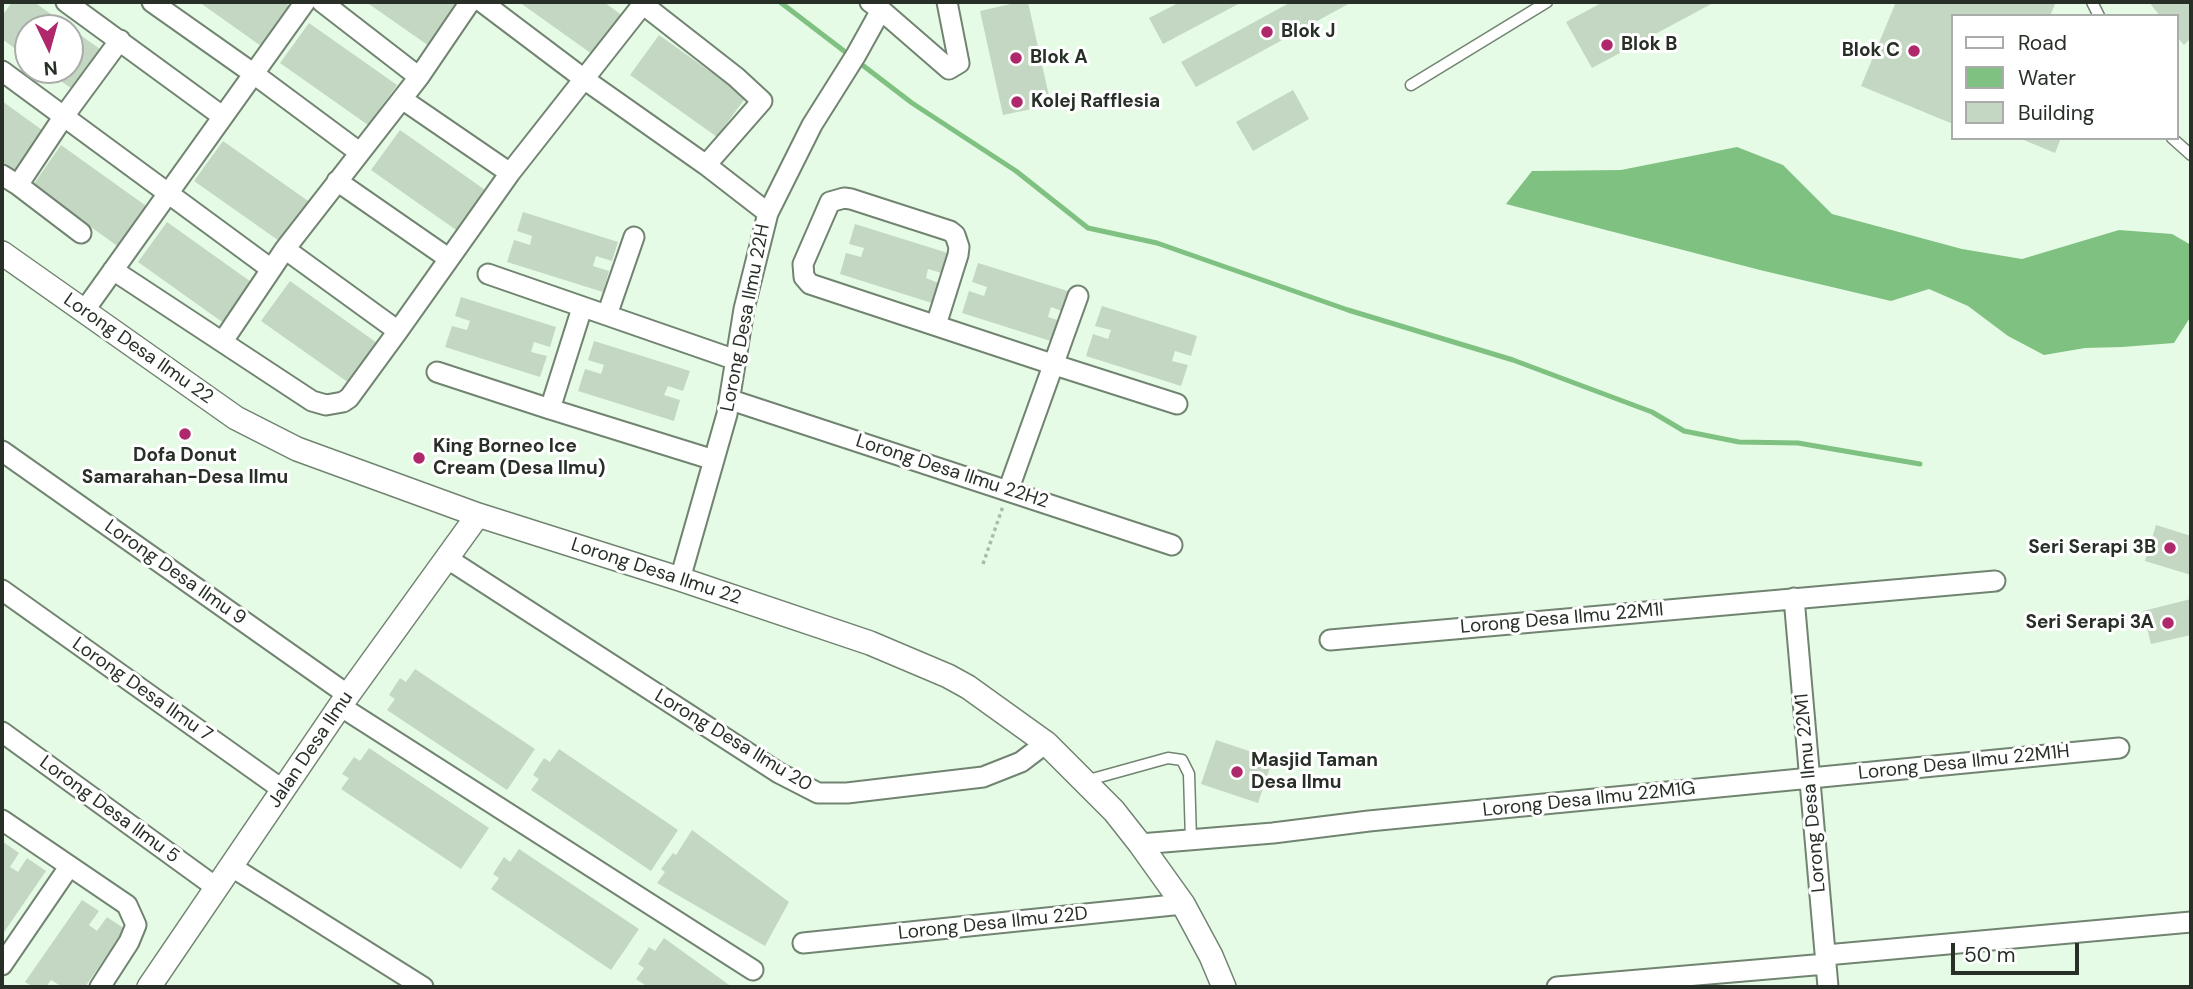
<!DOCTYPE html>
<style>
body{margin:0}
#map{position:relative;width:2193px;height:989px;overflow:hidden;background:#e6fbe6;font-family:"DM Sans",sans-serif}
canvas{display:block}
.frame{position:absolute;inset:0;border:4px solid #272f27;pointer-events:none}
.legend{position:absolute;left:1951px;top:14px;width:228px;height:126px;box-sizing:border-box;background:#fff;border:2px solid #a9aca9;margin:0;padding:9px 12px;list-style:none;font-size:21px;color:#272f27}
.legend li{display:flex;align-items:center;gap:14px;height:35px}
.legend b{width:35px;border:2px solid #a9aca9}
.north{position:absolute;left:14px;top:14px;width:70px;height:70px;box-sizing:border-box;background:#fff;border:2px solid #a9aca9;border-radius:50%;rotate:175deg;font-size:19px;font-weight:700;line-height:28px;text-align:center;color:#272f27}
.north::after{content:'';display:block;margin:auto;width:24px;height:32px;background:#af286c;clip-path:polygon(50% 0,100% 100%,50% 72%,0 100%)}
.scale{position:absolute;left:1951px;top:943px;width:128px;height:32px;box-sizing:border-box;border:4px solid #272f27;border-top:0;padding-left:9px;font-size:21px;line-height:24px;white-space:nowrap;color:#272f27;-webkit-text-stroke:5px #fff;paint-order:stroke}
</style>
<div id="map">
<canvas width="2193" height="989"></canvas>
<div class="frame"></div>
<ul class="legend">
<li><b style="height:9px;background:#fff"></b>Road</li>
<li><b style="height:19px;background:#7fc180"></b>Water</li>
<li><b style="height:19px;background:#c3d7c3"></b>Building</li>
</ul>
<div class="north">N</div>
<div class="scale">50 m</div>
</div>
<script>
const ctx = document.querySelector('canvas').getContext('2d');
ctx.lineJoin = 'round';
function fillPath(path, color) { ctx.fillStyle = color; ctx.fill(path, 'evenodd'); }
const poly = rows => new Path2D(rows.map(r => 'M' + r).join(''));
function strokePath(path, color, width, dash) { ctx.strokeStyle = color; ctx.lineWidth = width; ctx.lineCap = dash ? 'butt' : 'round'; ctx.setLineDash(dash || []); ctx.stroke(path); }
function write(font, color, halo, rows, align = 'center') {
  ctx.font = font + ' "DM Sans",sans-serif'; ctx.lineWidth = 6; ctx.setLineDash([]); ctx.textBaseline = 'middle'; ctx.strokeStyle = halo; ctx.fillStyle = color; for (const [text, x, y, turn = 0] of rows) {
    ctx.save(); ctx.translate(x, y); ctx.rotate((+turn || 0) * Math.PI / 180); ctx.textAlign = isNaN(turn) ? turn : align; if (halo) ctx.strokeText(text, 0, 0); ctx.fillText(text, 0, 0); ctx.restore();
  }
}
fillPath(poly([
 [1737,147,1783,165,1832,214,1962,249,2022,259,2119,230,2172,234,2191,245,2191,316,2174,343,2122,347,2085,348,2044,355,2008,336,1968,306,1929,289,1891,301,1760,270,1506,204,1532,171,1621,170]
]), '#7fc180');
strokePath(poly([
 [780,2,912,103,1016,171,1088,228,1157,243,1348,310,1513,360,1652,412,1684,431,1739,442,1798,443,1920,464]
]), '#7fc180', 5);
fillPath(poly([
 [12,2,34,2,107,54,78,93,45,70,70,70,70,28,28,28,28,58,2,39,2,16],
 [199,2,284,2,297,11,268,51],
 [366,2,451,2,460,8,432,48],
 [519,2,604,2,627,19,599,59],
 [1019,2,1028,2,1051,105,1003,115,980,11],
 [1180,2,1242,2,1163,44,1149,18],
 [1291,2,1352,2,1196,87,1181,62],
 [1603,2,1715,2,1592,68,1566,22],
 [1896,2,2056,2,2050,16,1953,16,1953,124,1861,86],
 [2149,2,2191,2,2191,38,2184,45,2177,37,2177,16,2160,16],
 [309,23,397,85,368,125,280,63],
 [659,35,746,97,717,137,630,75],
 [1293,90,1309,119,1253,151,1236,122],
 [2,101,49,135,20,175,2,162],
 [400,130,488,192,459,232,371,170],
 [2019,138,2061,138,2055,153],
 [223,141,311,203,282,243,194,181],
 [61,145,149,208,120,248,33,185],
 [523,212,618,242,612,261,596,256,593,266,609,271,603,292,507,262,514,240,530,245,532,236,517,231],
 [167,222,254,284,225,324,138,262],
 [855,224,951,254,945,274,928,269,926,278,941,284,935,304,840,274,846,253,861,257,864,248,849,244],
 [978,263,1074,293,1067,313,1051,307,1048,317,1064,322,1057,343,962,313,969,291,984,296,987,287,972,282],
 [290,281,377,343,349,383,261,321],
 [461,297,556,327,550,347,534,342,531,352,547,356,540,377,445,347,452,326,467,330,470,321,455,316],
 [1102,306,1197,336,1191,356,1175,351,1172,361,1188,365,1181,386,1086,356,1093,334,1108,339,1111,330,1095,326],
 [594,341,690,371,683,391,668,386,664,395,680,400,674,421,578,391,585,369,601,374,604,365,588,360],
 [2156,525,2191,536,2191,575,2145,561],
 [2191,599,2191,635,2151,644,2143,611],
 [415,669,535,749,507,790,387,710,395,699,389,695,400,678,406,682],
 [1216,740,1273,759,1258,803,1201,784],
 [369,748,489,828,461,869,341,789,349,778,342,774,354,757,360,761],
 [559,749,678,830,651,871,531,790,539,779,533,775,544,758,550,762],
 [692,830,789,902,765,946,657,883,665,872,661,869,673,853,676,855],
 [2,841,19,853,10,867,18,872,27,858,46,871,2,935],
 [519,849,639,929,611,970,491,889,499,878,493,874,504,857,510,862],
 [82,900,99,911,89,925,97,931,107,917,125,929,85,987,58,987,59,985,51,980,46,987,33,987,25,982],
 [664,938,732,987,648,987,636,979,644,968,638,964,649,947,655,951]
]), '#c3d7c3');
const service = poly([
 [2092,2,2099,16],
 [1411,85,1547,2],
 [2172,138,2191,155],
 [1085,781,1168,758,1182,760,1189,774,1191,840]
]);
const minor = poly([
 [66,2,222,116],
 [152,2,254,74,359,152],
 [322,2,419,77,470,2],
 [482,2,584,79,706,165,768,213],
 [640,2,736,77,762,101,706,165],
 [881,10,949,69,959,63,947,2],
 [2,71,271,269],
 [402,99,510,173],
 [2,175,18,185,64,116,120,40],
 [337,181,448,258],
 [18,185,81,233],
 [285,249,398,331],
 [113,270,312,401,326,405,343,402,349,398,398,331,510,173,643,4],
 [488,274,736,360],
 [84,311,305,2],
 [607,315,634,237],
 [936,325,958,255,959,247,955,235,950,231,851,199,844,198,830,202,803,264,804,277,810,284,1055,365,1177,404],
 [223,341,285,249,419,77],
 [437,372,550,409,582,308],
 [731,400,1172,545],
 [550,409,714,460],
 [2,451,348,695],
 [1008,491,1078,296],
 [448,559,779,773,818,793,847,793,983,777,1021,762,1046,743],
 [680,579,727,414,744,309,768,213,812,125,856,55,881,10,870,2],
 [2,590,283,790],
 [1794,598,1828,987],
 [1330,640,1995,581],
 [340,706,753,970],
 [2,732,217,888],
 [2,820,127,905,136,925,129,942,100,987],
 [1140,844,1273,833,1369,821,2119,748],
 [232,867,423,987],
 [803,943,1183,904],
 [1826,955,2191,922],
 [2,965,69,867],
 [1557,987,1826,964]
]);
const tertiary = poly([
 [2,253,236,418,297,449,478,515,680,579,870,643,948,676,968,687,1046,743,1114,811,1140,844,1183,904,1211,956,1224,987],
 [149,987,340,706,478,515]
]);
strokePath(service, '#718471', 13);
strokePath(minor, '#718471', 23);
strokePath(tertiary, '#718471', 26);
strokePath(poly([
 [983,564,1003,506]
]), '#abbcab', 3.5, [3.5, 3.5]);
strokePath(service, '#fff', 10);
strokePath(minor, '#fff', 19);
strokePath(tertiary, '#fff', 23);
for (const [x, y, r, color] of [
 [1267,32,7,"#af286c"],
 [1607,45,7,"#af286c"],
 [1914,51,7,"#af286c"],
 [1016,58,7,"#af286c"],
 [1017,102,7,"#af286c"],
 [185,434,7,"#af286c"],
 [419,458,7,"#af286c"],
 [2170,548,7,"#af286c"],
 [2168,623,7,"#af286c"],
 [1237,772,7,"#af286c"]
]) { const dot = new Path2D(); dot.arc(x, y, r, 0, 2 * Math.PI); ctx.fillStyle = color; ctx.fill(dot); strokePath(dot, '#fff', 2.5); }
write('bold 19px', '#272f27', '#fff', [
 ["Blok J",1281,32],
 ["Blok B",1621,45],
 ["Blok C",1900,51,"right"],
 ["Blok A",1030,58],
 ["Kolej Rafflesia",1031,102],
 ["King Borneo Ice",433,447],
 ["Cream (Desa Ilmu)",433,469],
 ["Dofa Donut",185,456,"center"],
 ["Samarahan-Desa Ilmu",185,478,"center"],
 ["Seri Serapi 3B",2156,548,"right"],
 ["Seri Serapi 3A",2154,623,"right"],
 ["Masjid Taman",1251,761],
 ["Desa Ilmu",1251,783]
], 'left');
write('19px', '#272f27', '#fff', [
 ["Lorong Desa Ilmu 22H",746,318,-79],
 ["Lorong Desa Ilmu 22",138,349,35],
 ["Lorong Desa Ilmu 22H2",952,472,18],
 ["Lorong Desa Ilmu 22",656,572,18],
 ["Lorong Desa Ilmu 9",175,573,35],
 ["Lorong Desa Ilmu 22M1I",1562,619,-5],
 ["Lorong Desa Ilmu 7",142,690,35],
 ["Lorong Desa Ilmu 20",733,741,31],
 ["Jalan Desa Ilmu",311,750,-56],
 ["Lorong Desa Ilmu 22M1H",1964,763,-6],
 ["Lorong Desa Ilmu 22M1",1811,793,-95],
 ["Lorong Desa Ilmu 22M1G",1589,800,-6],
 ["Lorong Desa Ilmu 5",109,810,36],
 ["Lorong Desa Ilmu 22D",993,924,-6]
]);
</script>
